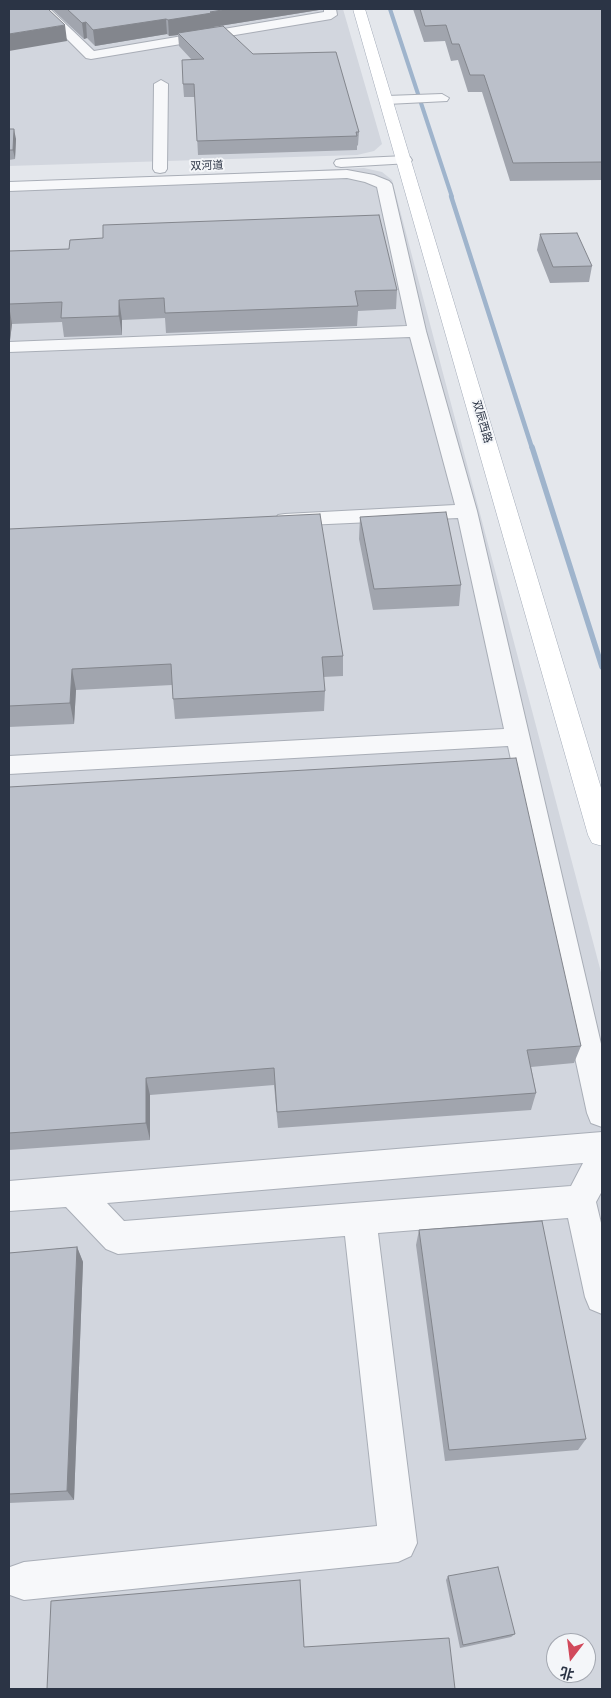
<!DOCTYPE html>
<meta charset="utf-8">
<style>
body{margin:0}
#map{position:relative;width:611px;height:1698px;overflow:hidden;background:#e4e7ec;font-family:Overpass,"Noto Sans SC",sans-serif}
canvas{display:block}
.frame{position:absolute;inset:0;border:10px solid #2b3445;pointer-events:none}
.north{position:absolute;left:546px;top:1633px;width:50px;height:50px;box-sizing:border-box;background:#f4f6f9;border:1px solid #a4a8b1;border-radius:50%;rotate:195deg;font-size:14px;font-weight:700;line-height:20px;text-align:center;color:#2b3445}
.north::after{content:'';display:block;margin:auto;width:18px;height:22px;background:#d1495b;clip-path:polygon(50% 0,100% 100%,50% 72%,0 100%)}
</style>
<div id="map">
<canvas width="611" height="1698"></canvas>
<div class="frame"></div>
<div class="north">北</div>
</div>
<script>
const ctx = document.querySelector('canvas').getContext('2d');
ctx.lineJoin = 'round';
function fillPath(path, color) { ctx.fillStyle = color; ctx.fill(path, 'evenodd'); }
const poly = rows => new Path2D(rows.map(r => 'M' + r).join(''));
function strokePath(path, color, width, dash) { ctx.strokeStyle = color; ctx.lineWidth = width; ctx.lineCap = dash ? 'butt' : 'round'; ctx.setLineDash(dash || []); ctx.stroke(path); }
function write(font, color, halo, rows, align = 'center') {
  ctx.font = font + ' Overpass,"Noto Sans SC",sans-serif'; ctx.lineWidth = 4; ctx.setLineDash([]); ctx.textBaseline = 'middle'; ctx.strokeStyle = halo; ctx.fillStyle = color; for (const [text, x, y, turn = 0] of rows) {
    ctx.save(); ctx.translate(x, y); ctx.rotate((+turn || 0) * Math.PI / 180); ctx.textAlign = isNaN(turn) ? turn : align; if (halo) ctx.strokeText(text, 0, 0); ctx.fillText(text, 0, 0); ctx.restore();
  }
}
fillPath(poly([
 [9,9,343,9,382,144,374,151,357,155,9,166],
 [364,168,382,172,392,180,602,976,602,1689,9,1689,9,182],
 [556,1643,586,1643,586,1673,556,1673]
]), '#d2d6de');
strokePath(poly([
 [390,9,452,197]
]), '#9fb4cc', 4);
strokePath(poly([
 [451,196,532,448]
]), '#9fb4cc', 4.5);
strokePath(poly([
 [532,447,602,667]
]), '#9fb4cc', 5.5);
const minor = poly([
 [37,9,50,9,94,51,324,12,324,9,336,9,337,15,331,19,91,59,86,58,37,9],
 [161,80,168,84,167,169,165,172,160,173,155,172,153,169,154,84,161,80],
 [442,94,449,98,447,101,387,104,380,100,387,96,442,94],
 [405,156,410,157,412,160,410,163,341,167,336,166,334,163,336,160,341,159,405,156],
 [347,170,374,175,389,181,392,184,426,331,477,511,602,1048,602,1127,591,1123,587,1113,508,746,9,774,9,756,504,729,458,518,285,526,278,525,275,520,278,515,285,514,455,505,410,337,9,352,9,342,407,326,377,187,365,182,347,178,9,191,9,182,347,170],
 [602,1132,602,1191,596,1202,602,1227,602,1314,590,1309,585,1297,568,1218,378,1233,417,1543,411,1556,398,1562,24,1600,10,1595,9,1571,10,1567,24,1562,377,1526,345,1236,118,1254,106,1249,66,1207,9,1211,9,1181,602,1132],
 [583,1163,571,1186,124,1221,107,1203,583,1163]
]);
const major = poly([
 [353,9,365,9,602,791,602,846,592,843,588,835,353,9]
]);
strokePath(minor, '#a9aeb7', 2);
strokePath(major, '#a3abb8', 1);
fillPath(minor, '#f7f8fa');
fillPath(major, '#fff');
fillPath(poly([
 [52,9,319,9,319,10,213,27,213,28,253,54,359,132,358,145,357,146,357,150,198,155,195,97,184,97,183,84,192,60,179,46,178,35,169,36,167,34,95,46,87,38,84,39],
 [413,9,602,9,602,180,510,181,482,92,468,92,458,60,451,61,445,41,424,42],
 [9,129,16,139,15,159,9,160],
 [540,234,592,266,589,282,550,283,537,250],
 [9,251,397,290,396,309,358,311,357,326,166,333,165,318,122,320,122,335,64,337,62,322,12,324,10,340,9,340],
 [360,517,461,585,459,606,373,610,359,539],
 [9,529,343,656,343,676,323,677,325,691,324,711,175,719,172,685,76,690,74,724,9,727],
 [9,787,581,1046,574,1063,531,1067,536,1093,531,1110,278,1128,274,1085,150,1095,150,1140,9,1150],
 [419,1230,586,1439,578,1450,445,1461,416,1245],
 [77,1247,83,1262,74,1500,9,1503,9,1253],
 [448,1576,515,1634,511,1637,460,1648,446,1580]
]), '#a1a5ae');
fillPath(poly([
 [228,9,319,9,319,10,213,27,213,29,178,33,178,35,169,36,168,20],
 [166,19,167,34,95,46,93,30],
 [86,22,87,38,84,39,82,23],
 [65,25,67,41,9,51,9,34],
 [14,129,16,139,15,159,13,150],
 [119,300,122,320,122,335,119,316],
 [9,305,12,324,10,340,9,333],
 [72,669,76,690,74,724,70,703],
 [146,1078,150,1095,150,1140,146,1123],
 [77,1247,83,1262,74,1500,67,1491]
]), '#83868d');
const building = poly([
 [9,9,48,9,65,25,9,34,9,9],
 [67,9,228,9,210,12,212,13,168,20,166,19,93,30,86,22,82,23,67,9],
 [420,9,602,9,602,162,513,163,484,75,470,75,459,44,452,44,446,25,425,26,420,9],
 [223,26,253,54,336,52,359,132,356,132,357,136,197,141,194,84,183,84,182,60,204,59,178,33,223,26],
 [9,129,14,129,13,150,9,150,9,129],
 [379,215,397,290,355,291,358,306,165,313,164,298,119,300,119,316,61,318,62,302,9,304,9,251,69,249,70,240,103,238,103,225,379,215],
 [577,233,592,266,553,267,540,234,577,233],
 [446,512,461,585,374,589,360,517,446,512],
 [320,514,343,656,322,657,325,691,173,699,171,664,72,669,70,703,9,706,9,529,320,514],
 [516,758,581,1046,527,1050,536,1093,277,1112,274,1068,146,1078,146,1123,9,1133,9,787,516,758],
 [542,1221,586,1439,449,1450,419,1230,542,1221],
 [77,1247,67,1491,9,1494,9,1253,77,1247],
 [498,1567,515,1634,463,1645,448,1576,498,1567],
 [300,1580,304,1647,449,1638,455,1689,47,1689,51,1601,300,1580]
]);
fillPath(building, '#bbc0ca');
strokePath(building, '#83868d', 1);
write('11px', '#2b3445', '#f4f6f9', [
 ["双河道",207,167,-2],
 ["双辰西路",481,422,74]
]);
</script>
